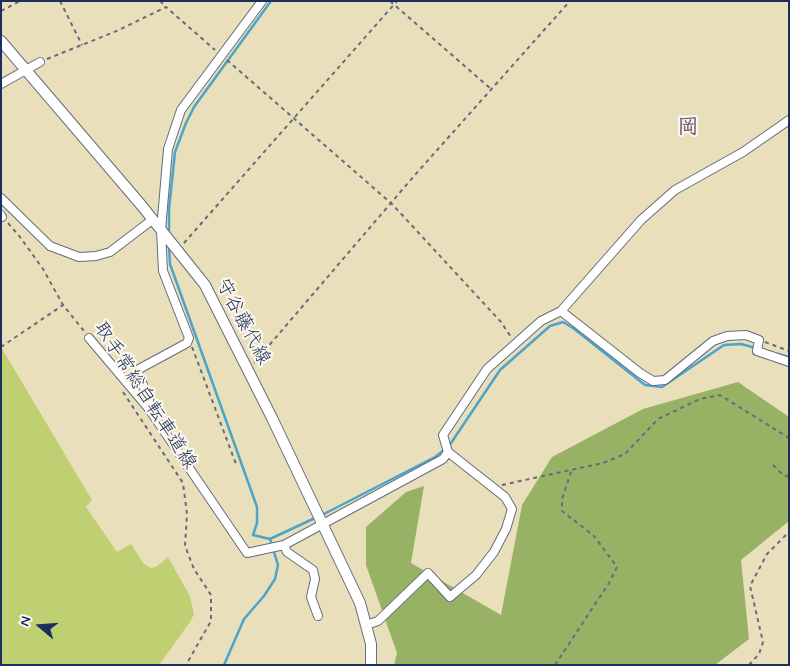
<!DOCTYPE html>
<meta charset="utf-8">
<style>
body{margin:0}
#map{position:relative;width:790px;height:666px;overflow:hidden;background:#eadfbb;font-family:Mynerve,sans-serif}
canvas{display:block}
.frame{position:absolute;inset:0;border:2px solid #1b2f5e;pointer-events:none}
.north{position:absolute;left:15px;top:601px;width:50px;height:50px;-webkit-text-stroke:4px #fbf7ec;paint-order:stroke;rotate:288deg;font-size:14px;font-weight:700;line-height:20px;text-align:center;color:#1b2f5e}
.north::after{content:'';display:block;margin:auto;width:18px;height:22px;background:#1b2f5e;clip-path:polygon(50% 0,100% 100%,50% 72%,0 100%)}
</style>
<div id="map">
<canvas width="790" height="666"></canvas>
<div class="frame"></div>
<div class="north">N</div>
</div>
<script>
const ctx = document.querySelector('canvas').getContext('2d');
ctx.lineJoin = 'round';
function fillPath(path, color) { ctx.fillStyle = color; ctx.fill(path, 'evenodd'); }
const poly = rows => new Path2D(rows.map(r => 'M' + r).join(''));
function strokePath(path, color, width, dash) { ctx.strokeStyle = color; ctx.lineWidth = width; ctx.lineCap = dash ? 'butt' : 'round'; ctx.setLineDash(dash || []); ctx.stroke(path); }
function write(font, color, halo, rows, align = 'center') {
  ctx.font = font + ' Mynerve,"Klee One",sans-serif'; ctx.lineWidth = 4.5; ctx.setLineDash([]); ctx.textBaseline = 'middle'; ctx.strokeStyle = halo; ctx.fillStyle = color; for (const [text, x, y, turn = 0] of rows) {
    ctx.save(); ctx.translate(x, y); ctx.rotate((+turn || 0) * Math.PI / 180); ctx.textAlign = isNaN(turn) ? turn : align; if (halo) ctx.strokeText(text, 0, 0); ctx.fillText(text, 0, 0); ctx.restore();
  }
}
fillPath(poly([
 [1,347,92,500,86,507,117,552,131,544,144,564,151,568,156,567,168,557,190,596,194,614,190,622,159,665,1,665]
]), '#bfd072');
fillPath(poly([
 [738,382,789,417,789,521,741,560,749,639,715,665,394,665,397,653,366,565,366,527,406,492,424,486,411,563,501,615,522,505,552,457,643,409]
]), '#97b264');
strokePath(poly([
 [169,235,169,209,175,152,186,123,194,107,271,1],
 [169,246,170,264,257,507,257,523,253,535,270,539,315,518],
 [320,516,435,457,449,446,500,370,550,326,563,322,573,328,645,385,662,387,724,345,741,344,789,357],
 [224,665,244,619,264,596,275,579,278,565,270,539]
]), '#4ba4c9', 2.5);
const minor = poly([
 [1,84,40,62],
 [1,198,50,246,79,257,96,256,110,252,152,220],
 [1,215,2,217],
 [561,311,640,373,653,381,665,380,713,341,727,336,746,335,759,340,757,351,789,362],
 [89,338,149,409,247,553,284,545,443,459,448,452,443,435,487,369,541,321,561,311,641,220,675,190,743,152,789,120],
 [149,409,149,398,138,374,139,369,187,343,189,338,163,271,161,230,168,149,181,110,262,1],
 [284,545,287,552,313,570,315,579,311,597,318,616],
 [366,625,378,621,428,573,450,597,476,575,494,552,506,529,512,509,505,497,448,452]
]);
const secondary = poly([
 [1,41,142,206,205,285,272,418,360,603,371,644,371,665]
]);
strokePath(minor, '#636d7f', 10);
strokePath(secondary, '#636d7f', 12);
strokePath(poly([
 [60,1,82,45],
 [160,1,166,7],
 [390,1,491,89],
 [1,11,20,1],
 [47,59,119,30,166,7,215,50],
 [227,60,392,204,501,322,511,337],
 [8,223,20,237,43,269,63,305,84,331],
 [184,243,397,1],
 [765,342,789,351],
 [1,347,63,305],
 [192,347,236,464],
 [254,363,414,176,570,1],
 [123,392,183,483,187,514,185,546,194,569,211,595,211,621,186,665],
 [773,465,782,474,789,477],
 [502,485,603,463,625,454,658,419,700,399,720,395,789,438],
 [555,665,609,583,617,567,594,536,562,511,562,499,572,469],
 [749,665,759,654,763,642,750,586,767,554,789,532]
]), '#636d7f', 2, [4, 4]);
strokePath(minor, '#fff', 8);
strokePath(secondary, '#fff', 10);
write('19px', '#1b2f5e', '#fbf7ec', [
 ["守谷藤代線",242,322,62],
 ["取手常総自転車道線",144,396,57]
]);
write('bold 21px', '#64536b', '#fbf7ec', [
 ["岡",688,129]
]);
</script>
